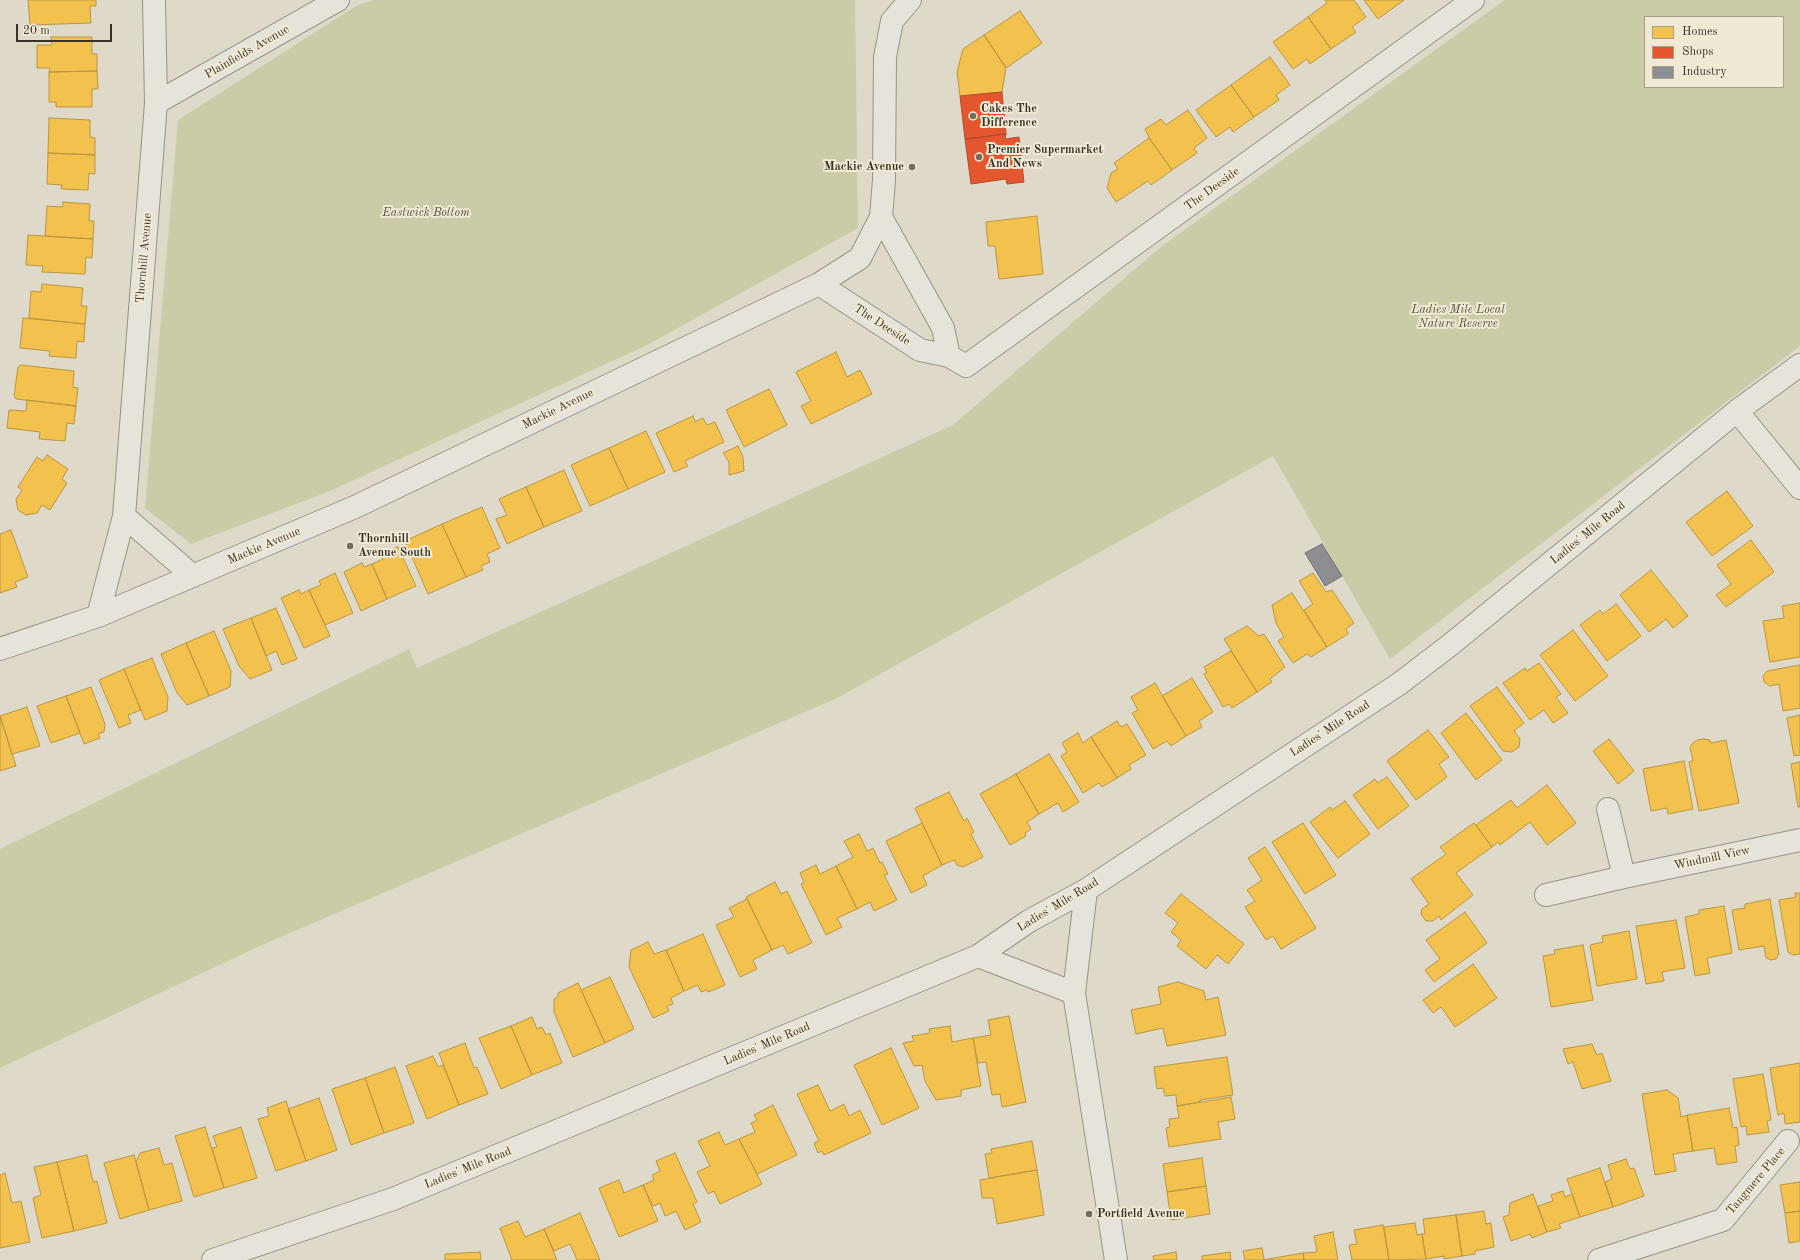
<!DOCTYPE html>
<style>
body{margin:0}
#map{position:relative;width:1800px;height:1260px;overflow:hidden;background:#ded9c8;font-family:"Old Standard TT",serif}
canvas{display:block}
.legend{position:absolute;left:1644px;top:16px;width:140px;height:72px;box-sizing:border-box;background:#f0ead5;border:1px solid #a7a08f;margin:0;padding:5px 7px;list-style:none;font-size:12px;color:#393126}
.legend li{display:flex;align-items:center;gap:8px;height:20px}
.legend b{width:20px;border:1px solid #a7a08f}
.scale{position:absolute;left:16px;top:24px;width:96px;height:18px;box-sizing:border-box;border:2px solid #393126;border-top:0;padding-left:5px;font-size:12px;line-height:14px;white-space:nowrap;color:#393126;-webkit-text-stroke:3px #f0ead5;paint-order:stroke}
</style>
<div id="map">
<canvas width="1800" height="1260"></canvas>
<ul class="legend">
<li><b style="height:11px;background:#f2c14e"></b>Homes</li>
<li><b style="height:11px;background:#e4572e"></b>Shops</li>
<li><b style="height:11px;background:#8d8d92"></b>Industry</li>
</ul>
<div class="scale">20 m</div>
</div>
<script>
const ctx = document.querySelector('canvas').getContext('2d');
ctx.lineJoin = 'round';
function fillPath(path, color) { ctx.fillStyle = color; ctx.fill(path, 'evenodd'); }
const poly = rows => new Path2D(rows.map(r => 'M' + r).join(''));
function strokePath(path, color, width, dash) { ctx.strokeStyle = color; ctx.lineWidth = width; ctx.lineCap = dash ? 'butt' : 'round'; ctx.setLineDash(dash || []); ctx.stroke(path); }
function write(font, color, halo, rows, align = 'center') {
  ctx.font = font + ' "Old Standard TT",serif'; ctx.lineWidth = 4; ctx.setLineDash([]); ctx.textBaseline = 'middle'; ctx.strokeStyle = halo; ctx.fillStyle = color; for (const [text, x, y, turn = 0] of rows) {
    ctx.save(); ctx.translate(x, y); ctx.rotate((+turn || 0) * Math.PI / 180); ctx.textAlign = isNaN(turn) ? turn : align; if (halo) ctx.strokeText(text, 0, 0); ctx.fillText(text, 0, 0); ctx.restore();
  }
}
fillPath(poly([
 [374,0,855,0,858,228,649,344,330,491,191,544,145,508,178,120,356,6],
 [1505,0,1800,0,1800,346,1390,659,1273,456,835,699,262,945,0,1068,0,849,409,649,417,668,953,425,1162,246],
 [1645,17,1783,17,1783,87,1645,87]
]), '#cbcba8');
const homes = poly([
 [28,0,96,0,96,6,90,6,91,23,30,25,28,0],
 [1325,0,1354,0,1366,17,1352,27,1356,32,1331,49,1308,17,1327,3,1325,0],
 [1364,0,1404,0,1378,19,1364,0],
 [1020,11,1042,43,1006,68,984,35,1020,11],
 [1308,17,1331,49,1310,64,1307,59,1293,69,1273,42,1308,17],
 [984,35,1006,68,1002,92,960,96,957,72,963,49,984,35],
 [51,37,92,37,92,54,97,54,97,71,49,72,50,68,37,68,37,45,52,45,51,37],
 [1270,57,1290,85,1276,95,1279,100,1254,117,1231,85,1270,57],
 [97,71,98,89,92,89,92,107,56,107,56,102,49,102,49,72,97,71],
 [1231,85,1254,117,1233,132,1230,127,1216,137,1196,110,1231,85],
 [1188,110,1207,138,1194,148,1197,153,1172,170,1149,138,1145,129,1161,119,1166,125,1188,110],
 [49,118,90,120,90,137,95,138,95,155,48,153,49,118],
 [1149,138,1172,170,1151,185,1148,181,1116,202,1107,188,1111,173,1118,169,1114,163,1149,138],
 [48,153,95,155,95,174,89,173,88,190,61,189,62,185,47,184,48,153],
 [63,202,90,204,89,221,94,221,93,239,45,236,47,206,63,207,63,202],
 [1037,216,1043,274,999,279,995,246,988,246,986,222,1037,216],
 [28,235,93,239,92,258,86,257,85,274,42,272,43,266,26,265,28,235],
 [42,284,83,288,81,306,87,306,85,324,29,318,31,291,41,292,42,284],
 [23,318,85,324,84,342,77,341,76,358,49,356,50,351,20,348,23,318],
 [836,352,847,377,860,370,872,394,811,424,801,406,811,401,796,372,836,352],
 [21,365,74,371,73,387,78,388,76,406,16,399,14,396,18,367,21,365],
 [769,389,787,425,744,447,726,410,769,389],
 [27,400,76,406,74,424,67,423,65,441,39,439,40,432,7,428,9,410,26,411,27,400],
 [693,416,695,422,703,418,707,425,715,422,724,442,685,461,688,466,674,472,656,433,693,416],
 [646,431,665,472,628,489,609,448,646,431],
 [738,446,743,457,744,471,729,475,729,462,723,453,738,446],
 [609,448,628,489,590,506,571,465,609,448],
 [47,455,68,469,62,479,67,483,50,510,42,505,37,513,26,515,18,510,16,499,22,490,18,487,37,457,43,461,47,455],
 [564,470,582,511,544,527,526,487,564,470],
 [526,487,544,527,507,544,496,519,507,515,499,499,526,487],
 [1727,491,1753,526,1712,556,1686,522,1727,491],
 [482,507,500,548,487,554,490,562,481,566,483,570,466,577,442,524,482,507],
 [442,524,466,577,428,594,405,541,442,524],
 [11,530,28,577,15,582,17,587,0,593,0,534,11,530],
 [1751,540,1774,572,1726,607,1716,595,1731,584,1717,565,1751,540],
 [398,547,416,586,387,599,372,564,383,559,381,554,398,547],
 [362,563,364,567,372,564,387,599,361,611,344,572,362,563],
 [1651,570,1688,616,1673,628,1666,619,1649,632,1620,595,1651,570],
 [335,573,353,613,325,625,309,590,321,585,319,581,335,573],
 [1313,573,1326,592,1332,590,1354,623,1346,629,1348,634,1327,647,1304,610,1313,604,1299,581,1313,573],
 [299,590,301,594,309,590,330,636,304,648,281,598,299,590],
 [1292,593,1327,647,1311,657,1307,654,1293,663,1278,641,1284,637,1276,623,1272,605,1292,593],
 [1800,603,1800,657,1770,662,1763,621,1784,618,1782,606,1800,603],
 [1616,604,1641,636,1607,661,1580,625,1600,610,1603,614,1616,604],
 [276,608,297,659,282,665,276,651,266,656,251,618,276,608],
 [251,618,272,670,250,679,239,666,223,629,251,618],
 [1247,626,1259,636,1264,634,1285,667,1270,679,1272,682,1257,692,1224,639,1247,626],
 [1573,630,1608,676,1575,701,1540,655,1573,630],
 [214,631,231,671,230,687,209,696,186,643,214,631],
 [186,643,209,696,187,705,177,693,161,654,186,643],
 [1231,651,1257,692,1232,708,1229,704,1223,707,1204,674,1207,672,1204,667,1231,651],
 [152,658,168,697,167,711,145,720,124,669,152,658],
 [1539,663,1561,694,1556,697,1568,713,1553,723,1544,710,1530,720,1503,683,1525,668,1527,671,1539,663],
 [1800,665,1800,708,1783,711,1779,684,1770,686,1764,682,1763,676,1767,671,1800,665],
 [124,669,141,710,128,715,131,723,119,728,99,680,124,669],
 [1192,678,1213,712,1199,721,1202,727,1186,736,1162,696,1192,678],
 [1155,683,1186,736,1171,746,1167,741,1153,749,1132,713,1138,710,1131,697,1155,683],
 [91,687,105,724,104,732,98,734,100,738,84,744,66,696,91,687],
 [1497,687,1524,723,1514,731,1520,739,1519,747,1512,752,1503,751,1470,706,1497,687],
 [66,696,80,733,51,743,37,706,66,696],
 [27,707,40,746,12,754,0,716,27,707],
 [1466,713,1502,760,1476,780,1441,733,1466,713],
 [1800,715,1800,755,1794,756,1787,718,1800,715],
 [0,716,16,766,0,771,0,716],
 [1117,721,1121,727,1127,724,1146,755,1129,765,1131,769,1117,778,1091,737,1117,721],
 [1428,730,1449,757,1439,764,1447,777,1416,800,1387,761,1428,730],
 [1078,733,1083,743,1091,737,1117,778,1102,787,1099,783,1083,793,1061,756,1067,752,1062,743,1078,733],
 [1609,739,1634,771,1618,784,1593,751,1609,739],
 [1704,739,1710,740,1711,743,1726,740,1739,803,1699,811,1689,762,1693,761,1690,748,1692,744,1697,740,1704,739],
 [1049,754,1079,802,1063,812,1058,803,1039,814,1016,774,1049,754],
 [1684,761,1693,809,1668,814,1667,808,1651,811,1643,769,1684,761],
 [1800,762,1800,807,1798,807,1791,764,1800,762],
 [1016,774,1039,814,1027,822,1031,829,1025,833,1026,836,1010,845,980,794,1016,774],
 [1387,777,1409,806,1378,829,1353,795,1375,779,1378,783,1387,777],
 [1547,785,1576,823,1547,845,1530,822,1500,845,1498,842,1492,847,1476,825,1511,800,1517,808,1547,785],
 [949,792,964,821,967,818,974,832,971,834,983,857,963,867,957,865,954,860,942,865,915,808,949,792],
 [1345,801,1370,834,1338,858,1310,822,1330,807,1332,810,1345,801],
 [922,823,942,865,923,876,927,885,911,893,886,841,922,823],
 [1303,823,1336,875,1305,894,1272,842,1303,823],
 [1474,823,1492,847,1456,873,1473,895,1441,920,1439,916,1433,921,1426,921,1421,914,1422,909,1429,904,1411,879,1446,854,1440,847,1474,823],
 [859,834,867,851,873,848,880,863,882,862,888,874,884,875,897,900,874,911,870,902,857,909,836,866,853,857,844,841,859,834],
 [1265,847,1316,928,1281,949,1273,936,1266,940,1245,907,1255,901,1247,890,1262,880,1248,858,1265,847],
 [816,865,820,874,836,866,857,909,837,918,842,927,826,935,801,884,804,882,800,873,816,865],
 [775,882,781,894,787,891,812,943,788,954,783,945,772,950,746,897,775,882],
 [1795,893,1800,893,1800,954,1793,955,1788,952,1779,900,1796,897,1795,893],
 [1181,894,1244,944,1228,964,1217,955,1206,969,1177,946,1181,940,1171,932,1178,923,1165,913,1181,894],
 [747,899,772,950,753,960,757,969,740,977,716,925,734,917,729,908,747,899],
 [1770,899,1779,954,1776,959,1771,960,1766,958,1764,946,1739,950,1732,910,1745,908,1745,904,1770,899],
 [1724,906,1732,953,1707,958,1710,973,1695,976,1685,917,1699,914,1699,910,1724,906],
 [1465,912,1487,943,1434,982,1425,970,1440,959,1426,940,1465,912],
 [1676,920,1685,968,1662,972,1664,981,1646,984,1636,926,1676,920],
 [1629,931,1637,979,1597,986,1590,945,1603,942,1602,936,1629,931],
 [703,934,725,985,708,992,707,990,701,992,698,985,684,991,666,950,703,934],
 [648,942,654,954,666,950,684,991,671,998,673,1004,667,1006,669,1011,653,1018,629,967,631,950,648,942],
 [1583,945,1593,1000,1551,1007,1543,956,1555,954,1554,950,1583,945],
 [1473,964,1497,998,1455,1027,1441,1007,1433,1013,1423,1000,1473,964],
 [610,977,634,1029,605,1043,581,990,610,977],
 [1178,982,1204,991,1206,1000,1218,997,1226,1035,1167,1046,1163,1028,1136,1034,1131,1010,1161,1004,1158,987,1178,982],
 [578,983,605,1043,573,1057,554,1012,554,999,558,997,558,993,578,983],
 [1009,1016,1026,1102,1002,1107,1000,1094,992,1095,986,1062,978,1063,973,1038,991,1035,988,1020,1009,1016],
 [532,1017,537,1029,542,1027,546,1035,550,1033,562,1063,532,1075,511,1026,532,1017],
 [511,1026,532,1075,501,1089,479,1038,511,1026],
 [950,1026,952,1042,973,1038,981,1086,961,1090,961,1096,936,1100,925,1081,922,1065,914,1066,903,1043,914,1041,912,1036,930,1033,929,1029,950,1026],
 [465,1043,474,1068,477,1067,488,1094,459,1105,439,1053,465,1043],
 [1592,1044,1597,1055,1602,1053,1611,1081,1582,1089,1573,1062,1568,1064,1563,1049,1592,1044],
 [891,1048,919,1108,882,1125,854,1065,891,1048],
 [433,1056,438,1067,443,1065,459,1105,427,1119,406,1066,433,1056],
 [1227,1057,1233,1095,1200,1100,1200,1102,1177,1106,1176,1095,1165,1096,1163,1088,1157,1089,1154,1067,1227,1057],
 [1800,1063,1800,1122,1785,1124,1784,1113,1778,1115,1770,1068,1800,1063],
 [395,1067,414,1123,384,1133,365,1078,395,1067],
 [1763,1074,1771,1120,1767,1121,1769,1132,1747,1135,1746,1126,1741,1127,1733,1079,1763,1074],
 [365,1078,384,1133,351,1145,332,1089,365,1078],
 [818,1085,830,1111,844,1104,849,1116,860,1110,871,1133,824,1155,822,1151,818,1153,814,1143,819,1141,797,1094,818,1085],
 [1667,1090,1678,1098,1681,1117,1687,1115,1693,1151,1673,1154,1676,1171,1655,1175,1642,1094,1667,1090],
 [1231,1097,1235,1119,1218,1122,1221,1139,1169,1147,1166,1128,1170,1127,1169,1119,1179,1118,1177,1106,1231,1097],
 [319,1098,337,1150,306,1161,288,1109,319,1098],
 [286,1101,306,1161,276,1171,258,1119,269,1116,267,1108,286,1101],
 [773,1105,797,1155,757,1174,739,1139,755,1132,751,1123,757,1120,754,1115,773,1105],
 [1729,1108,1733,1128,1737,1127,1739,1145,1735,1146,1737,1162,1717,1165,1714,1148,1693,1151,1687,1115,1729,1108],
 [205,1127,224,1188,194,1197,175,1136,205,1127],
 [241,1127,257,1178,224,1188,212,1148,217,1147,213,1136,241,1127],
 [719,1132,725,1145,739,1139,762,1184,720,1204,714,1191,708,1194,697,1172,710,1166,698,1141,719,1132],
 [1032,1141,1037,1170,989,1178,985,1154,992,1153,991,1149,1032,1141],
 [159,1148,164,1165,172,1163,182,1201,149,1210,136,1162,140,1153,159,1148],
 [675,1153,697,1202,693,1204,701,1222,685,1230,676,1211,665,1216,660,1203,653,1206,643,1185,654,1180,652,1175,660,1171,656,1161,675,1153],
 [87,1155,93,1182,97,1181,107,1223,74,1231,57,1162,87,1155],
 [134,1155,149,1210,120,1219,104,1163,134,1155],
 [1202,1158,1206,1186,1167,1192,1163,1164,1202,1158],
 [1626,1159,1630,1169,1634,1168,1644,1196,1613,1207,1605,1182,1612,1179,1608,1165,1626,1159],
 [57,1162,74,1231,42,1238,33,1198,41,1195,34,1167,57,1162],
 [1600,1168,1613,1207,1580,1217,1567,1179,1600,1168],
 [1037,1170,1044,1215,997,1224,993,1198,982,1198,980,1180,1037,1170],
 [5,1173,12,1203,21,1201,30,1242,0,1248,0,1175,5,1173],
 [619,1180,624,1193,643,1185,658,1221,619,1237,599,1188,619,1180],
 [1800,1182,1800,1211,1785,1213,1780,1185,1800,1182],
 [1206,1186,1210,1214,1171,1220,1167,1192,1206,1186],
 [1563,1191,1565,1197,1572,1194,1580,1217,1559,1224,1561,1228,1547,1232,1538,1206,1553,1201,1551,1195,1563,1191],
 [1533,1194,1547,1232,1532,1238,1530,1234,1511,1241,1503,1217,1509,1215,1510,1203,1533,1194],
 [1484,1211,1486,1224,1491,1223,1494,1247,1475,1251,1475,1254,1462,1256,1456,1215,1484,1211],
 [1800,1211,1800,1241,1789,1243,1785,1213,1800,1211],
 [580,1213,600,1260,577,1260,570,1244,554,1251,544,1229,580,1213],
 [1456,1215,1462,1256,1444,1259,1444,1256,1426,1259,1422,1234,1425,1234,1423,1219,1456,1215],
 [518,1221,525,1237,544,1229,557,1260,512,1260,500,1228,518,1221],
 [1415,1223,1417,1235,1422,1234,1426,1259,1389,1260,1384,1227,1415,1223],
 [1383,1225,1389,1260,1352,1260,1349,1245,1357,1244,1354,1230,1383,1225],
 [1333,1232,1338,1260,1304,1260,1303,1253,1317,1252,1314,1236,1333,1232],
 [1262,1248,1264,1259,1268,1260,1245,1260,1243,1251,1262,1248],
 [480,1252,481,1260,445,1260,445,1254,480,1252],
 [1176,1252,1177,1260,1154,1260,1153,1256,1176,1252],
 [1230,1252,1231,1260,1202,1260,1202,1256,1230,1252],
 [1303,1253,1304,1260,1268,1260,1268,1259,1303,1253]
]);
fillPath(homes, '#f2c14e');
strokePath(homes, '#ba9642', 1);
const shops = poly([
 [1002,92,1006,134,965,139,960,96,1002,92],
 [1006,134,1005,139,1019,137,1024,182,1007,184,1006,179,971,184,965,139,1006,134]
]);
fillPath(shops, '#e4572e');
strokePath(shops, '#b14c2c', 1);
const industry = poly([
 [1322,544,1342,576,1325,586,1305,553,1322,544]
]);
fillPath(industry, '#8d8d92');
strokePath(industry, '#747172', 1);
const street = poly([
 [156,103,338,0],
 [881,217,943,328,949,356,966,366,1473,0],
 [819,284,920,350,949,356],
 [1737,411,1800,488],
 [124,516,193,576],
 [98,616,124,516,156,103,154,0],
 [0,649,98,616,355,507,819,284,860,258,881,217,884,180,885,57,892,21,910,0],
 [1608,809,1624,877],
 [1086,890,1074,993,1116,1260],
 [1546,895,1624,877,1800,840],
 [978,956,1074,993],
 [213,1260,393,1199,978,956,1029,921,1086,890,1399,684,1450,645,1737,411,1800,365],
 [1599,1260,1723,1220,1788,1141]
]);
strokePath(street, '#979388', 24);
strokePath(street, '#e6e3db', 22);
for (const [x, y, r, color] of [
 [973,116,4,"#736c5f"],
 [979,157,4,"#736c5f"],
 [912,167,4,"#736c5f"],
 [350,546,4,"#736c5f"],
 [1089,1214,4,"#736c5f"]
]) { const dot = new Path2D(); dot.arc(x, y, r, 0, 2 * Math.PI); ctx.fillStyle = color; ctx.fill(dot); strokePath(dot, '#f0ead5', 1.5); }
write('12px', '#393126', '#f0ead5', [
 ["Plainfields Avenue",247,52,-30],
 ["The Deeside",1212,189,-36],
 ["Thornhill Avenue",144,258,-85],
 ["The Deeside",882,325,33],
 ["Mackie Avenue",558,409,-26],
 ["Ladies' Mile Road",1588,533,-39],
 ["Mackie Avenue",264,546,-23],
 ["Ladies' Mile Road",1330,729,-33],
 ["Windmill View",1712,858,-12],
 ["Ladies' Mile Road",1058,905,-31],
 ["Ladies' Mile Road",767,1044,-23],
 ["Ladies' Mile Road",468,1168,-22],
 ["Tangmere Place",1756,1181,-50]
]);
write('bold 12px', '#393126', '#f0ead5', [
 ["Cakes The",981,109],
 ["Difference",981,123],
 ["Premier Supermarket",987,150],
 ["And News",987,164],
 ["Mackie Avenue",904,167,"right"],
 ["Thornhill",358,539],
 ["Avenue South",358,553],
 ["Portfield Avenue",1097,1214]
], 'left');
write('italic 12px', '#534e3b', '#f0ead5', [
 ["Eastwick Bottom",426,213],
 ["Ladies Mile Local",1458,310],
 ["Nature Reserve",1458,324]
]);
</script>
